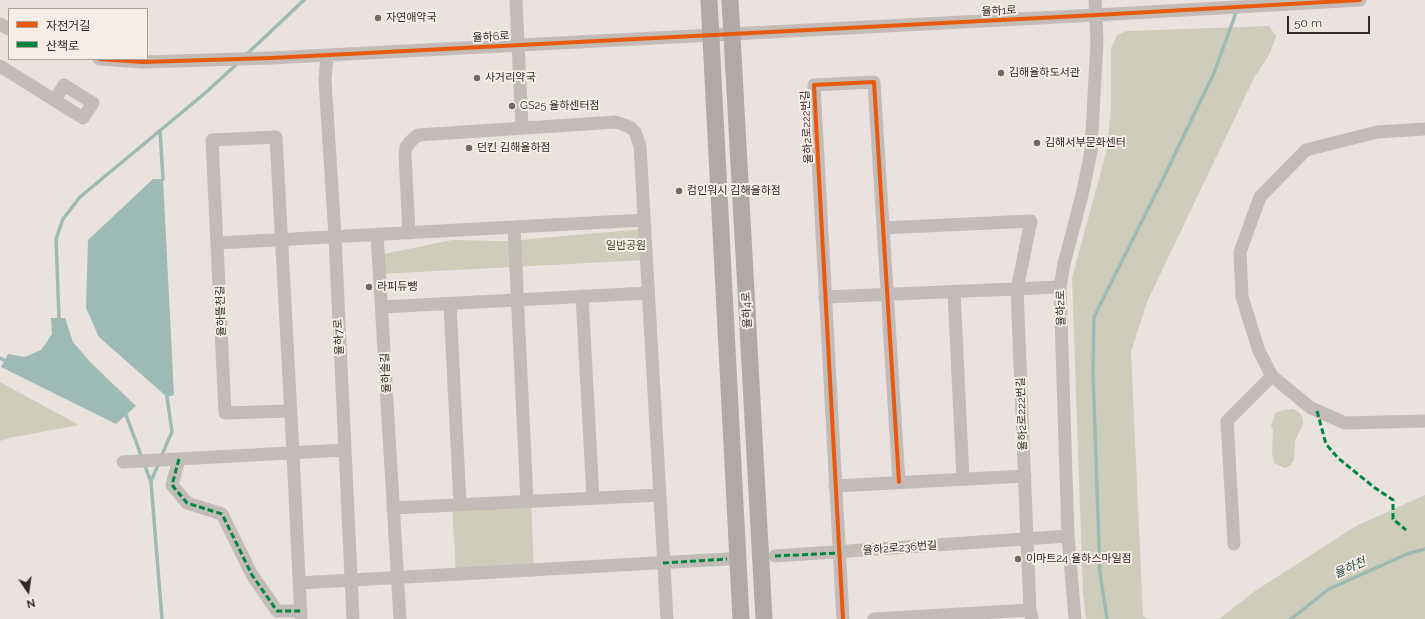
<!DOCTYPE html>
<meta charset="utf-8">
<style>
body{margin:0}
#map{position:relative;width:1425px;height:619px;overflow:hidden;background:#eae2df;font-family:Raleway,"Noto Sans KR",sans-serif}
canvas{display:block}
.legend{position:absolute;left:8px;top:8px;width:140px;height:52px;box-sizing:border-box;background:#f7ece6;border:1px solid #a99e9a;margin:0;padding:5px 7px;list-style:none;font-size:12px;color:#332827}
.legend li{display:flex;align-items:center;gap:8px;height:20px}
.legend b{width:20px;border:1px solid #a99e9a}
.north{position:absolute;left:8px;top:571px;width:40px;height:40px;-webkit-text-stroke:3px #f7ece6;paint-order:stroke;rotate:167deg;font-size:11px;font-weight:700;line-height:16px;text-align:center;color:#332827}
.north::after{content:'';display:block;margin:auto;width:14px;height:18px;background:#332827;clip-path:polygon(50% 0,100% 100%,50% 72%,0 100%)}
.scale{position:absolute;left:1287px;top:16px;width:83px;height:18px;box-sizing:border-box;border:2px solid #332827;border-top:0;padding-left:5px;font-size:12px;line-height:14px;white-space:nowrap;color:#332827;-webkit-text-stroke:3px #f7ece6;paint-order:stroke}
</style>
<div id="map">
<canvas width="1425" height="619"></canvas>
<ul class="legend">
<li><b style="height:5px;background:#e8590c"></b>자전거길</li>
<li><b style="height:5px;background:#00873e"></b>산책로</li>
</ul>
<div class="north">N</div>
<div class="scale">50 m</div>
</div>
<script>
const ctx = document.querySelector('canvas').getContext('2d');
ctx.lineJoin = 'round';
function fillPath(path, color) { ctx.fillStyle = color; ctx.fill(path, 'evenodd'); }
const poly = rows => new Path2D(rows.map(r => 'M' + r).join(''));
function strokePath(path, color, width, dash) { ctx.strokeStyle = color; ctx.lineWidth = width; ctx.lineCap = dash ? 'butt' : 'round'; ctx.setLineDash(dash || []); ctx.stroke(path); }
function write(font, color, halo, rows, align = 'center') {
  ctx.font = font + ' Raleway,"Noto Sans KR",sans-serif'; ctx.lineWidth = 4; ctx.setLineDash([]); ctx.textBaseline = 'middle'; ctx.strokeStyle = halo; ctx.fillStyle = color; for (const [text, x, y, turn = 0] of rows) {
    ctx.save(); ctx.translate(x, y); ctx.rotate((+turn || 0) * Math.PI / 180); ctx.textAlign = isNaN(turn) ? turn : align; if (halo) ctx.strokeText(text, 0, 0); ctx.fillText(text, 0, 0); ctx.restore();
  }
}
fillPath(poly([
 [1269,26,1276,36,1274,43,1269,55,1254,78,1147,302,1131,352,1143,616,1147,619,1086,619,1083,594,1072,278,1107,149,1111,107,1111,48,1117,35,1127,31],
 [645,229,646,260,380,274,379,255,452,240,506,241],
 [0,382,79,425,9,438,0,441],
 [1293,409,1297,411,1301,415,1303,420,1303,424,1295,441,1294,460,1291,465,1285,468,1274,463,1272,452,1273,430,1271,426,1275,413,1283,410],
 [1425,495,1425,619,1219,619,1255,591,1356,526],
 [531,503,534,568,456,572,452,506]
]), '#cecdba');
fillPath(poly([
 [153,179,163,179,174,395,167,397,99,337,86,308,88,240],
 [51,318,65,318,73,342,91,363,136,406,116,424,1,367,8,354,25,357,41,350,52,334]
]), '#9dbab4');
strokePath(poly([
 [247,54,304,0],
 [160,131,163,179],
 [59,318,56,239,63,219,80,197,204,94,238,63],
 [0,358,4,360],
 [126,415,151,482,162,619],
 [161,457,172,432,167,397],
 [151,481,159,463],
 [1107,619,1100,573,1093,373,1094,317,1160,185,1214,73,1237,10],
 [1291,619,1329,589,1407,554,1425,549]
]), '#9dbab4', 3.5);
strokePath(poly([
 [516,0,522,128],
 [0,24,9,29],
 [327,55,325,80,335,237,353,619],
 [99,59,143,62,271,58,1097,15,1360,0],
 [0,66,83,118,93,103,64,85,55,100],
 [1425,129,1377,132,1306,150,1260,197,1240,252,1242,297,1259,351,1272,376,1311,408,1345,423,1425,421],
 [514,227,527,501],
 [883,228,1031,221,1017,289,1027,539,1030,610,1032,619],
 [409,233,405,155,406,147,411,141,418,135,616,122,630,127,635,132,640,146,667,619],
 [377,234,400,619],
 [218,243,644,220],
 [954,292,963,479],
 [582,296,593,498],
 [825,297,1060,287],
 [450,304,460,504],
 [382,307,648,293],
 [290,411,225,413,212,140,276,137,293,453,301,619],
 [179,459,172,485,187,503,222,514,252,575,277,611,301,611],
 [123,462,344,450],
 [835,486,1025,476],
 [393,508,660,495],
 [1234,544,1227,421,1272,376],
 [775,556,1068,536],
 [299,583,727,559],
 [843,619,814,85,874,82,899,482],
 [874,619,1030,610],
 [1075,619,1068,536,1060,287,1064,264,1083,191,1091,151,1097,41,1095,0]
]), '#c2bbb8', 13);
strokePath(poly([
 [709,0,741,619],
 [730,0,764,619]
]), '#b1a9a7', 17);
strokePath(poly([
 [1317,411,1326,444,1338,458,1375,488,1393,500,1393,519,1406,530],
 [179,459,172,485,187,503,222,514,252,575,277,611,301,611],
 [775,556,839,553],
 [663,563,727,559]
]), '#00873e', 3, [6, 3]);
strokePath(poly([
 [99,59,143,62,271,58,1097,15,1360,0],
 [843,619,814,85,874,82,899,482]
]), '#e8590c', 4);
for (const [x, y, r, color] of [
 [378,18,4,"#736967"],
 [1001,73,4,"#736967"],
 [477,78,4,"#736967"],
 [512,106,4,"#736967"],
 [1037,143,4,"#736967"],
 [469,148,4,"#736967"],
 [679,191,4,"#736967"],
 [369,287,4,"#736967"],
 [1018,559,4,"#736967"]
]) { const dot = new Path2D(); dot.arc(x, y, r, 0, 2 * Math.PI); ctx.fillStyle = color; ctx.fill(dot); strokePath(dot, '#f7ece6', 1.5); }
write('11px', '#332827', '#f7ece6', [
 ["율하1로",999,11,-3],
 ["율하6로",491,37,-3],
 ["율하2로222번길",807,127,-93],
 ["율하2로",1061,308,-91],
 ["율하4로",747,310,-93],
 ["율하뜰천길",221,311,-92],
 ["율하7로",339,337,-93],
 ["율하솔길",386,373,-93],
 ["율하2로222번길",1022,414,-92],
 ["율하2로236번길",900,548,-4]
]);
write('11px', '#332827', '#f7ece6', [
 ["자연애약국",386,18],
 ["김해율하도서관",1009,73],
 ["사거리약국",485,78],
 ["GS25 율하센터점",520,106],
 ["김해서부문화센터",1045,143],
 ["던킨 김해율하점",477,148],
 ["컴인워시 김해율하점",687,191],
 ["라피듀뺑",377,287],
 ["이마트24 율하스마일점",1026,559]
], 'left');
write('11px', '#484e2d', '#f7ece6', [
 ["일반공원",626,246]
]);
write('italic 12px', '#21504a', '#f7ece6', [
 ["율하천",1350,568,-24]
]);
</script>
